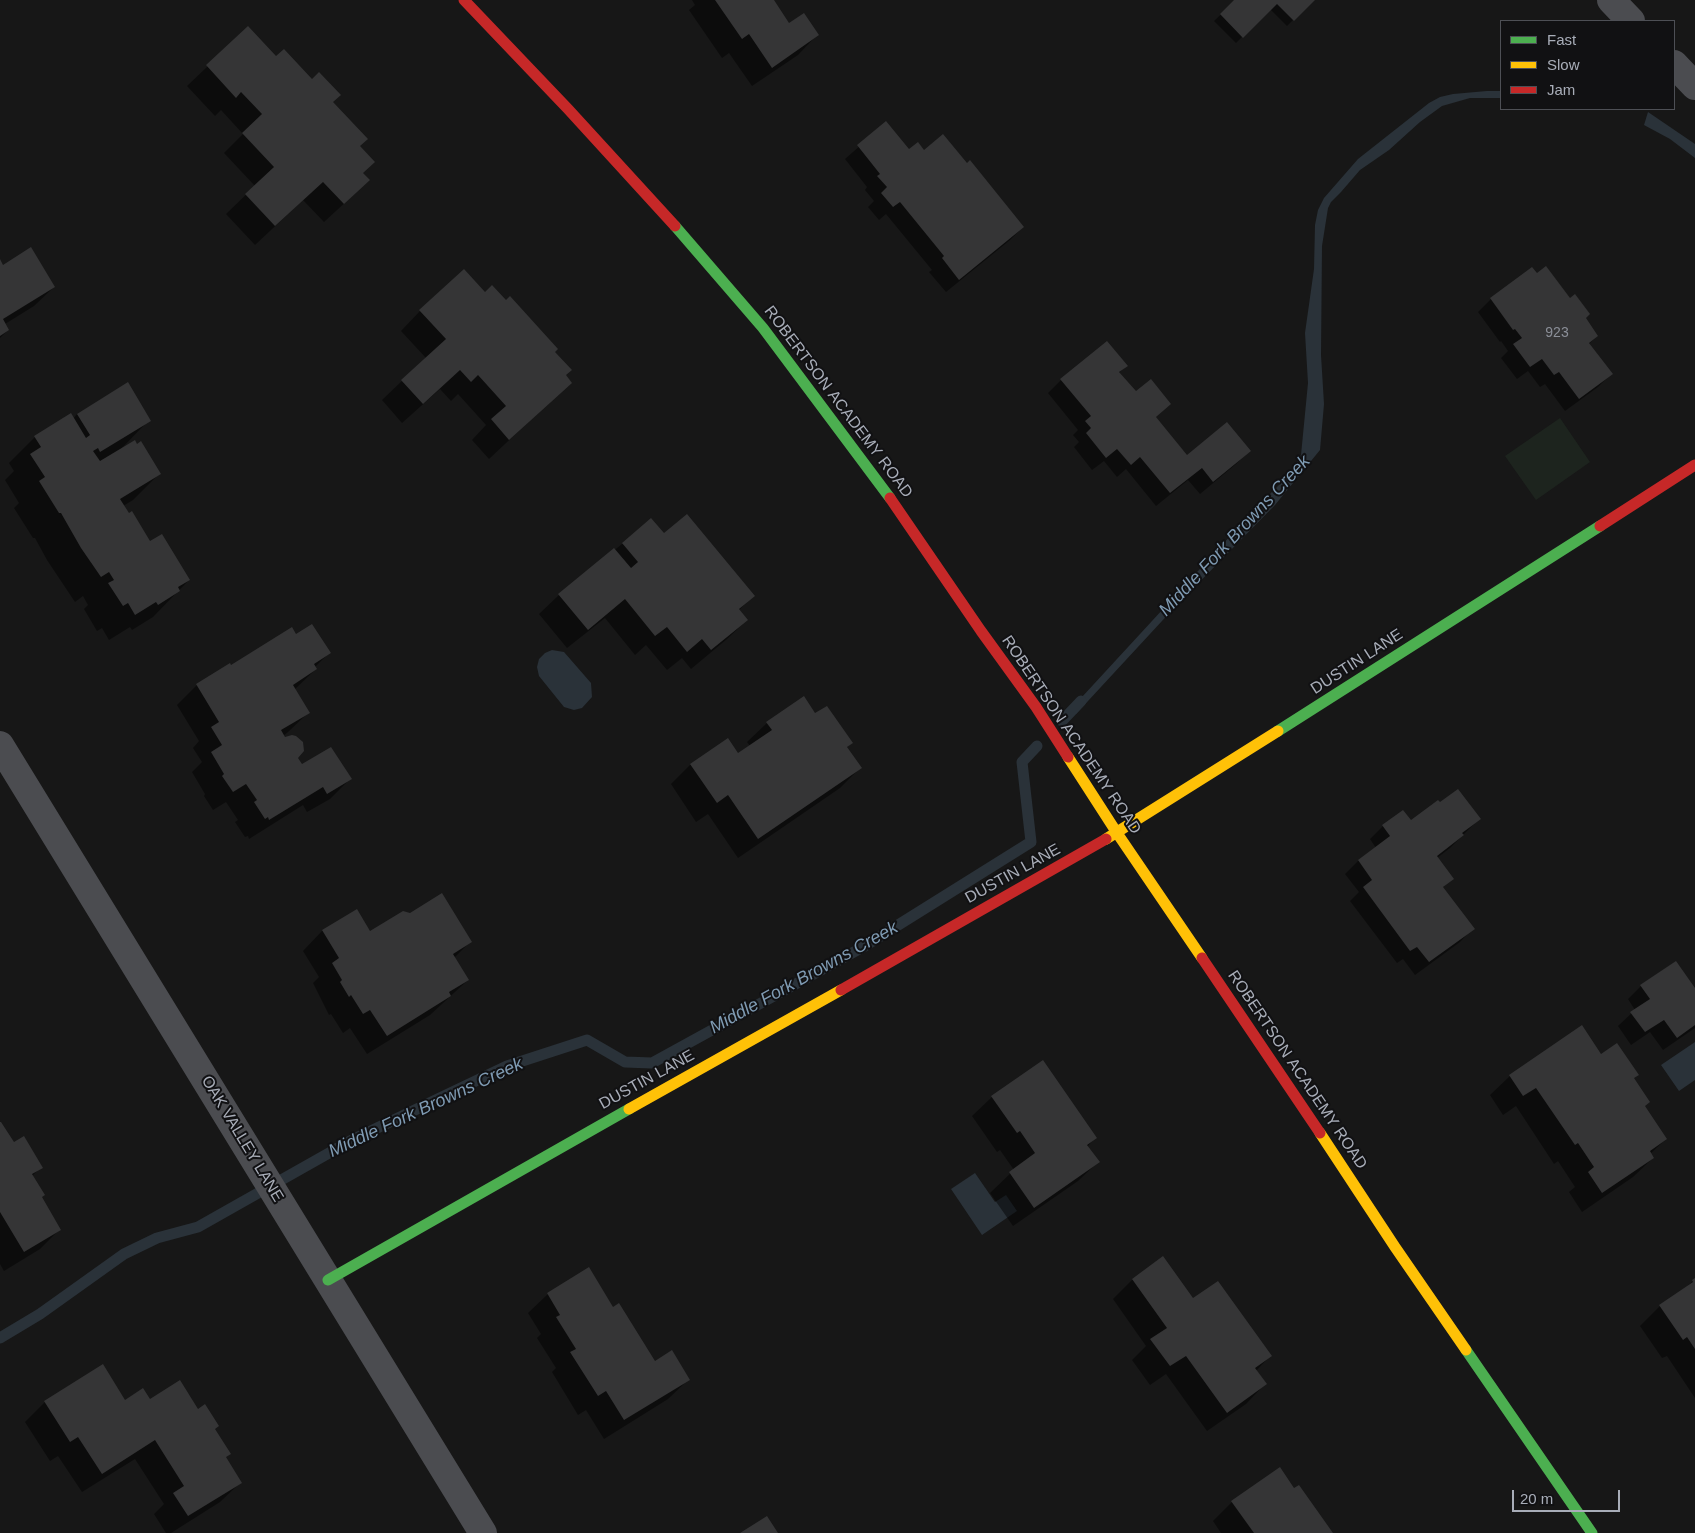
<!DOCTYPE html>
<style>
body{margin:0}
#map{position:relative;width:1695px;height:1533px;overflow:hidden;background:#171717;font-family:Helvetica,sans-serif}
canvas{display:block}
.legend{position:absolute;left:1500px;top:20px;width:175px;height:90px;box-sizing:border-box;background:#111113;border:1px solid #4d4f55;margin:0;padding:6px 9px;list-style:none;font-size:15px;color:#a8adb8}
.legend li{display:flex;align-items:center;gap:10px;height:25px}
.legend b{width:25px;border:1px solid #4d4f55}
.scale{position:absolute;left:1512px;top:1490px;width:108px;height:22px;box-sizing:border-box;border:2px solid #a8adb8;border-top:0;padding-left:6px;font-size:15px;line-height:18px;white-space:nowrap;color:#a8adb8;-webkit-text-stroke:4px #111113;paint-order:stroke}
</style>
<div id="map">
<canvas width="1695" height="1533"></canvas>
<ul class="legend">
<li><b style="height:6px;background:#4caf50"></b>Fast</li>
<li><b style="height:6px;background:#ffc107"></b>Slow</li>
<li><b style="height:6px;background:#c62828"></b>Jam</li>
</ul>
<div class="scale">20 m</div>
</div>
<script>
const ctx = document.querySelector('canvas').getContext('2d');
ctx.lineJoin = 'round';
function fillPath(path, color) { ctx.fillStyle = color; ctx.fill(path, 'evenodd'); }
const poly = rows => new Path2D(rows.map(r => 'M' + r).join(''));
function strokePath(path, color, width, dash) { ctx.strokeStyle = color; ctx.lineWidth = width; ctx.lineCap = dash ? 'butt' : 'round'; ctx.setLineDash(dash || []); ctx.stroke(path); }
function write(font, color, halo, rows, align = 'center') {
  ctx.font = font + ' Helvetica,sans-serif'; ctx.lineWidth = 4; ctx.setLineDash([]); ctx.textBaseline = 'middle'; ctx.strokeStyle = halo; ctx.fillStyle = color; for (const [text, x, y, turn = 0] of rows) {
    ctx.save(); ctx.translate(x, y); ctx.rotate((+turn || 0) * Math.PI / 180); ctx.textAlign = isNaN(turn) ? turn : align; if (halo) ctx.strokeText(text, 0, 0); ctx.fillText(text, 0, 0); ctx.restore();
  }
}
fillPath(poly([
 [1560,418,1590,462,1536,500,1505,456]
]), '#1d241e');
fillPath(poly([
 [1487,91,1501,91,1501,98,1470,98,1442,106,1420,122,1389,150,1360,170,1341,192,1331,202,1328,208,1322,246,1321,355,1324,404,1320,450,1275,505,1174,608,1076,714,1070,710,1257,507,1289,475,1301,455,1308,383,1305,333,1314,269,1315,225,1318,210,1324,198,1358,159,1429,103,1440,97,1453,94],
 [1648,112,1695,144,1695,158,1670,139,1644,125],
 [552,650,564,652,591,683,592,697,582,708,574,710,564,707,539,676,537,667,539,659,545,653],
 [1695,1042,1695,1080,1679,1091,1661,1065],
 [975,1173,995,1202,1006,1195,1017,1211,982,1235,951,1189]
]), '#2a3239');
fillPath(poly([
 [692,0,772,0,789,24,817,35,798,55,752,86,729,53,722,58,689,10,695,5],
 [1236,0,1313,0,1287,26,1270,9,1236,43,1214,21],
 [248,28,276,58,332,102,359,146,362,173,349,199,324,222,303,200,255,245,226,214,255,186,224,153,243,134,221,110,215,116,187,86],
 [886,123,908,150,924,151,1023,227,1010,240,946,292,929,272,932,270,886,214,879,220,868,207,874,201,865,190,867,187,845,159],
 [0,262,3,266,54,287,34,306,5,324,8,330,0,338],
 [485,294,553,352,564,376,571,382,489,459,472,440,486,425,458,394,451,401,440,389,402,423,382,400,426,358,401,331,420,311],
 [1491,299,1584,319,1597,336,1589,344,1611,374,1598,387,1565,411,1545,384,1540,387,1528,371,1517,379,1501,358,1508,351,1501,341,1500,342,1478,312],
 [1126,365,1119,373,1135,393,1169,404,1155,418,1186,456,1249,451,1236,464,1200,494,1188,480,1156,506,1126,469,1117,477,1104,461,1092,470,1074,447,1079,442,1073,435,1078,430,1048,393,1061,380],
 [77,414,149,420,122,448,159,474,133,500,123,506,150,543,189,580,153,617,132,630,130,627,109,640,102,628,97,631,84,609,88,605,83,596,75,602,47,560,35,538,33,538,14,508,19,503,5,480,14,471,9,463,35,437,71,415,73,419],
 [663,534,753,596,739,610,747,620,727,639,691,669,682,658,667,670,646,645,635,655,605,618,567,648,539,614,559,595,622,544],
 [295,636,329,653,315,667,316,669,294,690,308,713,288,732,283,736,301,766,350,779,330,799,307,812,303,805,249,839,248,836,245,837,235,822,238,820,226,802,213,810,204,796,205,794,192,772,202,762,193,748,199,741,177,705,197,685],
 [815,715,851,743,846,748,860,768,840,788,738,858,708,814,696,822,671,784,691,764,737,755,750,746,747,742,767,723],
 [1479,819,1450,848,1437,858,1452,879,1442,888,1473,928,1460,942,1415,975,1403,959,1397,963,1350,901,1359,892,1345,874,1358,861,1376,848,1370,839,1383,826,1411,821],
 [356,911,369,933,471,941,454,958,468,980,430,1015,367,1054,350,1028,343,1033,331,1014,329,1015,313,983,319,977,303,951,322,931],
 [1641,986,1695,990,1695,1028,1663,1050,1650,1032,1631,1045,1618,1026,1635,1010,1628,999],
 [1601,1056,1633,1079,1644,1107,1666,1139,1650,1154,1653,1158,1633,1177,1582,1212,1569,1192,1575,1187,1558,1161,1554,1164,1516,1106,1503,1115,1490,1095,1510,1076],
 [992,1097,1095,1138,1087,1147,1098,1162,1078,1181,1013,1226,990,1193,1014,1170,1000,1150,997,1152,972,1116],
 [0,1124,13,1144,41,1167,32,1176,41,1198,59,1230,40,1249,4,1271,0,1264],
 [1163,1258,1193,1300,1270,1356,1256,1371,1265,1384,1246,1404,1207,1431,1166,1374,1150,1385,1132,1360,1146,1346,1113,1299,1132,1280],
 [1695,1279,1695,1398,1667,1356,1662,1358,1640,1326,1660,1306,1683,1290],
 [548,1294,613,1309,654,1362,688,1380,668,1399,604,1439,586,1410,578,1415,552,1372,556,1368,537,1338,541,1334,528,1313],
 [150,1400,197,1410,214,1429,225,1458,240,1483,220,1502,171,1533,166,1533,154,1514,164,1504,135,1459,82,1492,58,1456,50,1461,25,1422,45,1402],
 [1294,1490,1331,1533,1221,1533,1213,1521,1232,1502]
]), '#0007');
strokePath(poly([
 [1062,721,1081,701],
 [0,1338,40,1314,124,1254,157,1238,198,1227,352,1140,507,1066,587,1040,625,1062,652,1063,863,947,1031,842,1022,762,1037,746]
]), '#2a3239', 11);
fillPath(poly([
 [715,0,774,0,789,23,804,13,819,35,772,68,749,34,742,39],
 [1234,0,1315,0,1294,21,1277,4,1243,38,1220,14],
 [248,26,276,56,284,49,312,79,319,72,341,95,333,102,368,139,360,146,375,162,363,173,370,180,344,204,323,182,275,226,245,194,274,167,242,133,262,114,241,92,236,98,206,65],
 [886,121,909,149,918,142,924,150,943,134,967,163,970,160,1024,227,959,280,942,258,944,256,900,202,893,207,881,193,887,187,877,176,880,174,857,145],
 [31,247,55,287,3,319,9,330,0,336,0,259,3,265],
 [1546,266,1570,298,1575,294,1590,314,1586,318,1598,336,1589,343,1613,374,1579,399,1559,372,1554,375,1542,359,1530,367,1513,344,1522,338,1515,329,1513,330,1490,298,1532,267,1537,273],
 [464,269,485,292,492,285,506,300,510,296,558,349,555,352,572,370,566,375,572,383,509,440,491,419,506,406,478,375,471,382,460,370,423,404,401,380,446,339,419,310],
 [1107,341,1128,366,1119,372,1136,391,1151,379,1171,404,1156,417,1187,455,1227,422,1251,451,1213,482,1202,468,1170,493,1140,457,1131,465,1117,449,1106,458,1086,433,1091,428,1085,421,1091,416,1060,379],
 [128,382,151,421,100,452,98,448,93,451,100,461,135,440,137,444,141,441,161,474,120,499,129,513,132,511,150,541,162,534,190,580,178,587,180,591,158,605,156,602,135,615,128,603,123,606,108,583,114,580,109,572,101,577,81,548,61,513,59,513,39,481,45,477,30,454,41,447,34,436,71,413,86,438,90,435,77,414],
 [687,514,755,596,739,609,748,620,711,650,702,639,687,652,667,627,655,636,625,599,588,630,558,594,614,548,631,568,638,562,622,543,651,518,664,533],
 [312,624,331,653,314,664,317,669,293,685,310,713,281,730,285,737,292,735,296,736,303,742,304,751,298,758,302,764,331,747,352,779,327,794,323,787,269,820,268,817,265,819,254,802,257,800,246,784,233,792,222,776,224,774,211,752,222,745,211,727,219,722,196,684,230,663,231,665,292,627,296,634],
 [804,696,815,713,827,706,853,743,847,747,862,768,758,839,728,795,717,803,690,764,728,738,738,753,772,730,766,722],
 [1458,789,1481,819,1462,833,1464,835,1437,856,1454,879,1443,887,1475,929,1429,962,1417,947,1410,951,1363,887,1372,880,1358,860,1390,836,1382,825,1403,810,1411,820,1438,800,1440,802],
 [442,893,472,942,453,954,469,980,449,992,451,996,387,1036,370,1010,363,1014,351,995,349,997,340,982,342,980,332,963,339,958,322,930,357,909,370,931,403,911,410,913],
 [1676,961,1695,988,1695,1025,1677,1038,1664,1020,1645,1032,1630,1012,1650,999,1640,985],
 [1582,1025,1601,1054,1617,1043,1639,1075,1634,1078,1650,1102,1645,1106,1667,1139,1650,1151,1654,1158,1602,1193,1588,1172,1594,1167,1578,1143,1575,1145,1536,1088,1523,1096,1509,1075],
 [1043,1060,1097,1138,1087,1145,1100,1162,1034,1208,1009,1172,1035,1153,1020,1131,1017,1133,991,1096],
 [0,1122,1,1122,14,1142,24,1136,43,1168,32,1174,45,1195,42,1197,61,1230,24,1252,0,1212],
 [1163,1256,1193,1298,1218,1281,1272,1356,1255,1368,1267,1384,1227,1413,1186,1356,1170,1366,1150,1339,1167,1328,1132,1279],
 [589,1267,613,1307,619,1303,655,1361,672,1350,690,1380,624,1420,606,1391,598,1396,570,1352,576,1349,556,1317,560,1315,547,1293],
 [1695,1278,1695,1349,1687,1337,1683,1340,1659,1305,1693,1282,1692,1280],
 [103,1364,125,1400,143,1388,150,1399,180,1380,198,1409,205,1404,219,1426,215,1429,231,1454,226,1457,242,1483,188,1516,173,1493,184,1486,155,1440,102,1474,78,1437,70,1442,44,1401],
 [1280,1467,1294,1488,1299,1485,1333,1533,1254,1533,1231,1501],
 [767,1516,778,1533,740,1533]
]), '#353536');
strokePath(poly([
 [1611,0,1631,21],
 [1674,64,1695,86],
 [0,745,483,1533]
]), '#4b4c50', 28);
strokePath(poly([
 [675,226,763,328,890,498],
 [1278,731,1600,526],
 [328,1280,629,1109],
 [1466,1350,1592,1533]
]), '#4caf50', 11);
strokePath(poly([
 [1068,757,1117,833,1202,958],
 [1106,839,1278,731],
 [629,1109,841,990],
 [1320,1133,1395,1247,1466,1350]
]), '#ffc107', 11);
strokePath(poly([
 [464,0,568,109,675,226],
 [890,498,981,631,1036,707,1068,757],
 [1600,526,1695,465],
 [1202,958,1320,1133],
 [841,990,1106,839]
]), '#c62828', 11);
write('14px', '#8b8f98', null, [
 ["923",1557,333]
]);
write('16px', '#a8adb8', '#111113', [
 ["ROBERTSON ACADEMY ROAD",838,402,53],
 ["DUSTIN LANE",1357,662,-33],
 ["ROBERTSON ACADEMY ROAD",1071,735,56],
 ["DUSTIN LANE",1013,874,-29],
 ["ROBERTSON ACADEMY ROAD",1297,1070,56],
 ["DUSTIN LANE",647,1080,-29],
 ["OAK VALLEY LANE",242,1139,59]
]);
write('italic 18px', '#7f9bb3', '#111113', [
 ["Middle Fork Browns Creek",1235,536,-47],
 ["Middle Fork Browns Creek",804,978,-29],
 ["Middle Fork Browns Creek",426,1108,-25]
]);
</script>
